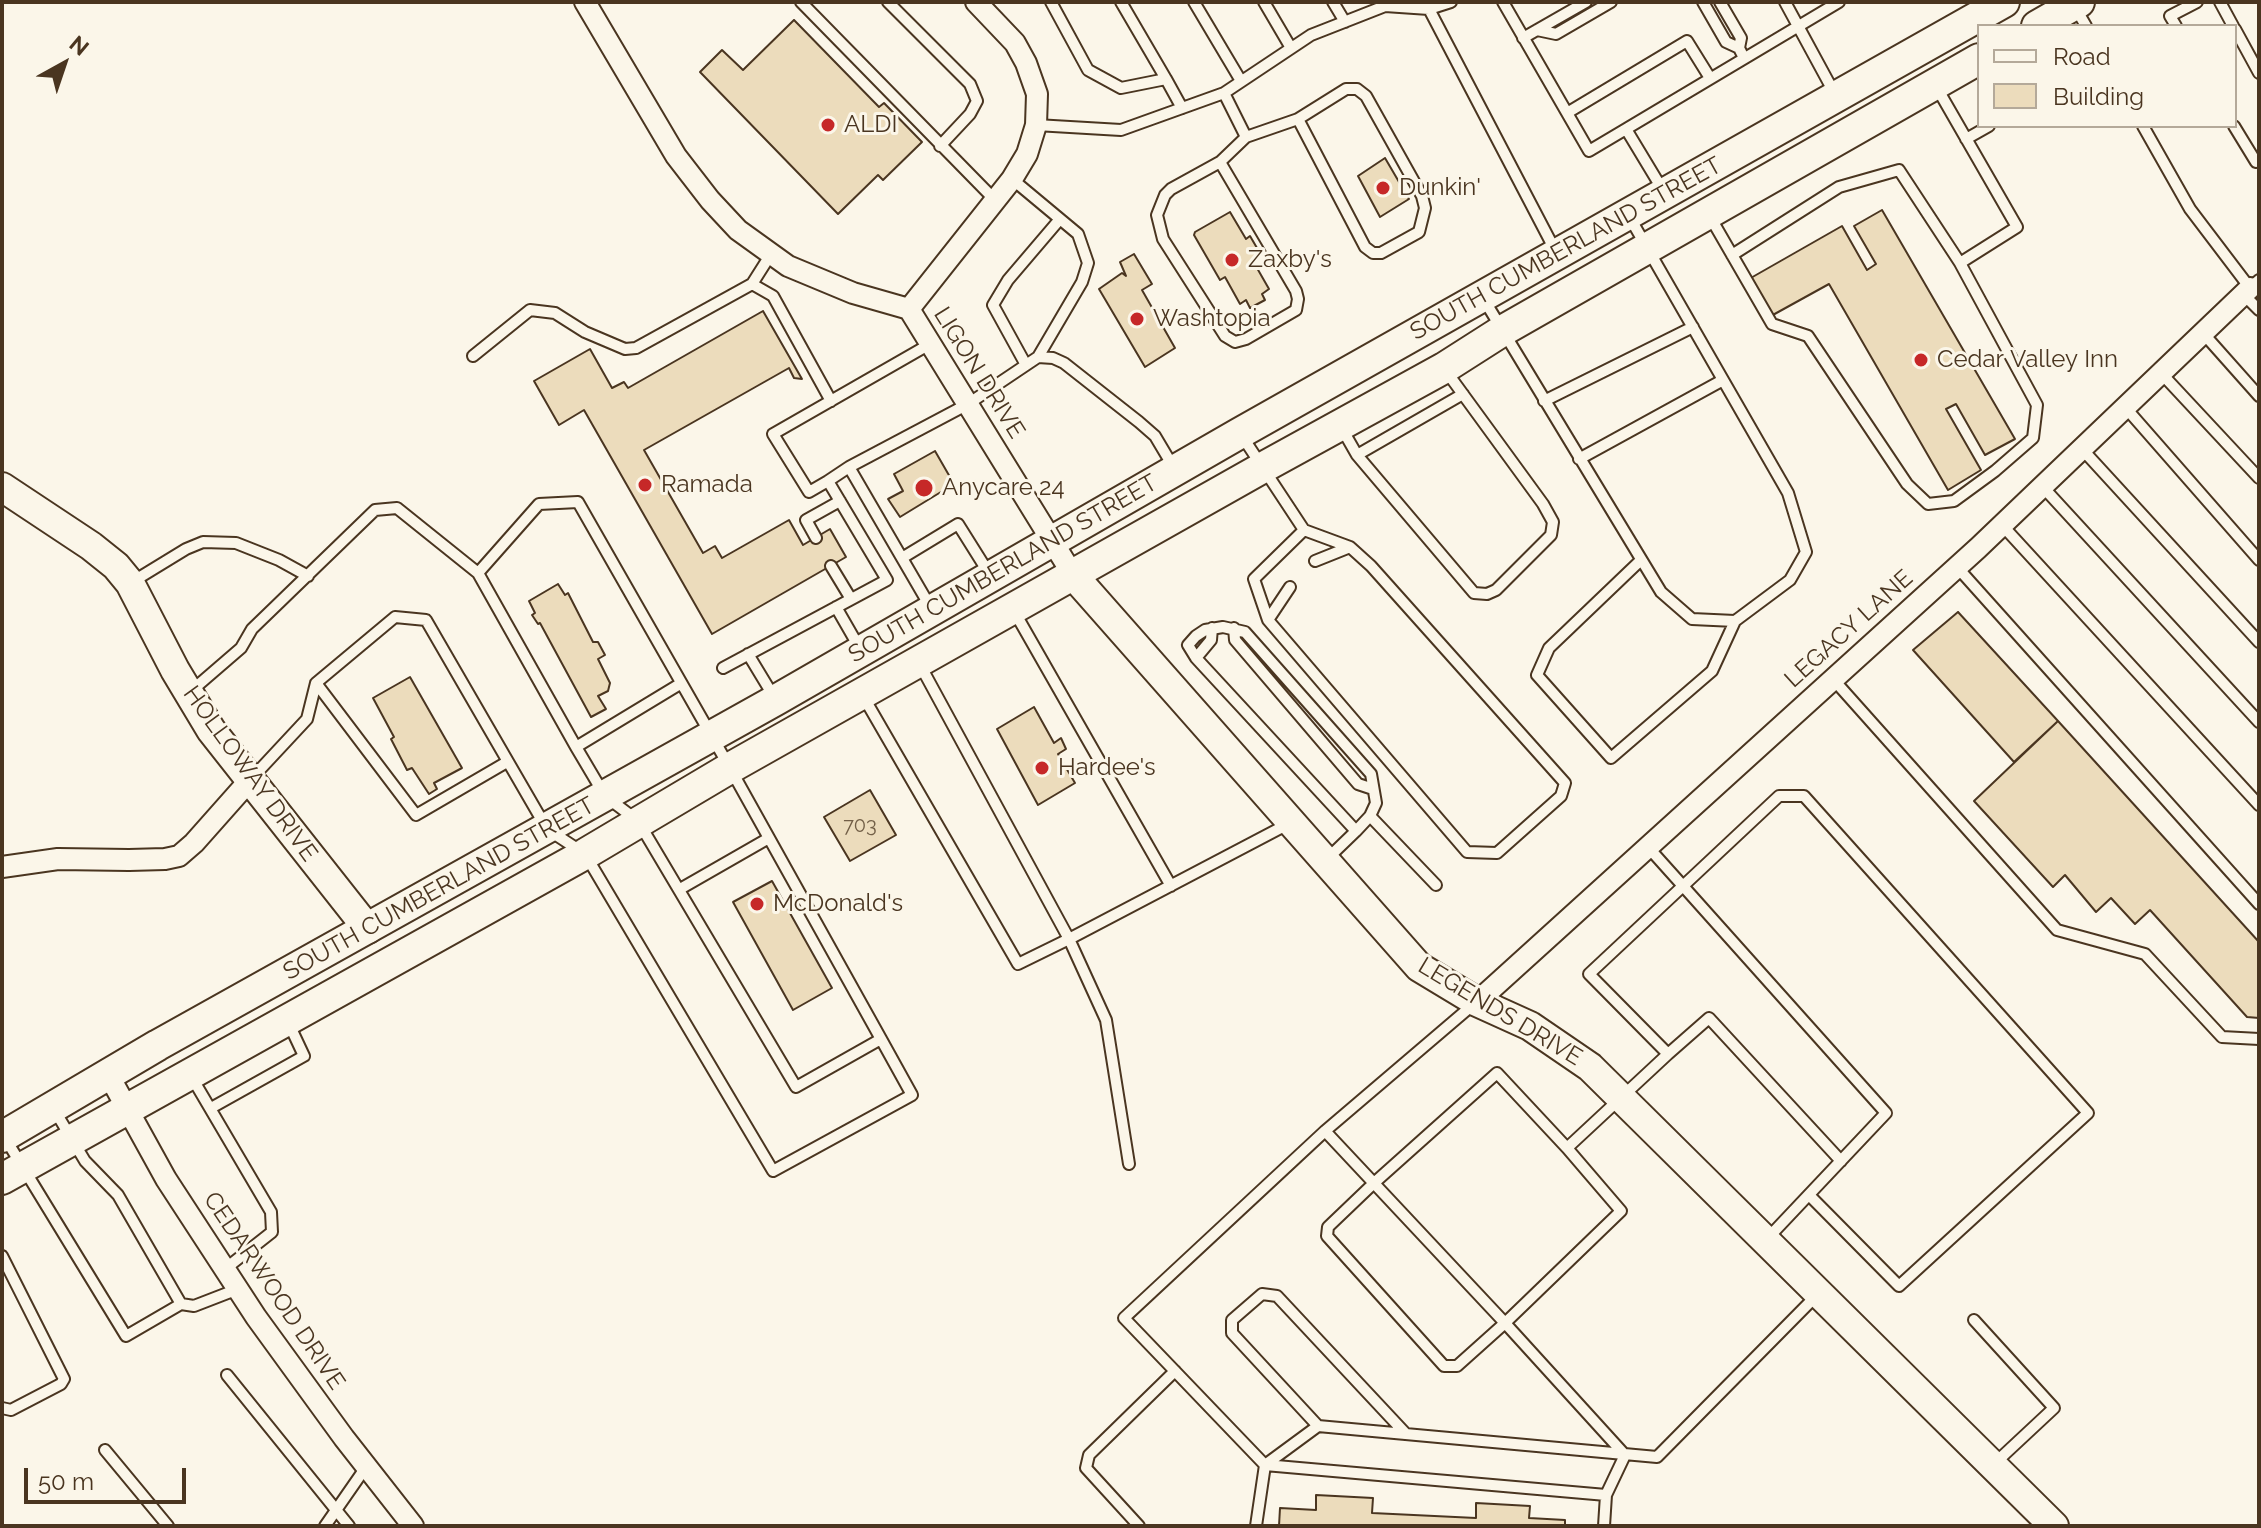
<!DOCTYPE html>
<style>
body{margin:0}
#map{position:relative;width:2261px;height:1528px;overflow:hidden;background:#fbf6e9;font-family:Raleway,sans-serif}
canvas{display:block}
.frame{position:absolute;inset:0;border:4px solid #4a3520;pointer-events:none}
.legend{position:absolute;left:1977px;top:24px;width:260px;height:104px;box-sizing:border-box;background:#fbf6e9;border:2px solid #b4a999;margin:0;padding:10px 14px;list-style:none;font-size:24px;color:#4a3520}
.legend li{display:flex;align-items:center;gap:16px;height:40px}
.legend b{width:40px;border:2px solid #b4a999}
.north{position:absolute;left:24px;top:24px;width:80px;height:80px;-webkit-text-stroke:6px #fbf6e9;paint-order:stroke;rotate:40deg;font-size:22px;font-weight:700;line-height:32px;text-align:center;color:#4a3520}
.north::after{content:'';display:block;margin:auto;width:28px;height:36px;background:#4a3520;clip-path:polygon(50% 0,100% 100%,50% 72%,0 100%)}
.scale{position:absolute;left:24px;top:1468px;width:162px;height:36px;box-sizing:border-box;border:4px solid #4a3520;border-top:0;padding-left:10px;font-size:24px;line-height:28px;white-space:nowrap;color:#4a3520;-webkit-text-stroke:6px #fbf6e9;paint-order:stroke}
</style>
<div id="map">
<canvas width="2261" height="1528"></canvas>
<div class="frame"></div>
<ul class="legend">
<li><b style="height:10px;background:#fbf6e9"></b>Road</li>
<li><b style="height:22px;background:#ecdcbc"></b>Building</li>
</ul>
<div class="north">N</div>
<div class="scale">50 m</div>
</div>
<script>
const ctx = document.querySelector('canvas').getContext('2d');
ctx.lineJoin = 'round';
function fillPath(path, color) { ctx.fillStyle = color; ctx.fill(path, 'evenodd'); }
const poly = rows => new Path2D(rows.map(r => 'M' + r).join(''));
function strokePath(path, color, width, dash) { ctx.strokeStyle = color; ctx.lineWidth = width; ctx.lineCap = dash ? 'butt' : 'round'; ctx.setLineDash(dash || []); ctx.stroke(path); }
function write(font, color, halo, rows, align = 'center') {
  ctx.font = font + ' Raleway,sans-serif'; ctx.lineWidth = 6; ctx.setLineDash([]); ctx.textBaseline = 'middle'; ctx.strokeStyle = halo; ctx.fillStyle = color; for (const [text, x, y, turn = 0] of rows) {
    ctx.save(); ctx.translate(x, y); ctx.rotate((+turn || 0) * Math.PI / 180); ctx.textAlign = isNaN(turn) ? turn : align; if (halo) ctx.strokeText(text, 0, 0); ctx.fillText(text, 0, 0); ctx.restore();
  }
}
const building = poly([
 [794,20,879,107,884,103,922,142,883,180,878,175,838,214,700,72,722,50,743,70,794,20],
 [1385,158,1409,199,1380,217,1358,176,1385,158],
 [1882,210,2015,439,1985,455,1956,404,1946,409,1981,470,1948,490,1829,284,1771,316,1749,279,1842,226,1867,270,1876,264,1854,226,1882,210],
 [1230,212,1246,239,1250,236,1257,248,1253,251,1258,259,1253,261,1269,289,1262,294,1265,300,1250,308,1246,300,1240,304,1225,277,1220,280,1194,235,1195,232,1230,212],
 [1134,254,1152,284,1142,290,1175,348,1145,367,1099,289,1122,273,1126,276,1120,262,1134,254],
 [763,311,802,379,794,378,789,368,644,450,703,553,715,546,722,558,789,520,803,545,830,529,846,557,712,634,584,410,559,425,534,381,590,349,612,388,624,382,628,388,763,311],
 [935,451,954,484,900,517,888,499,903,491,894,474,935,451],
 [558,584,565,595,568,593,593,642,598,642,605,655,598,659,610,683,608,691,598,696,606,709,591,717,540,623,538,624,532,615,535,613,529,601,558,584],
 [1958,612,2058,721,2014,762,1913,650,1958,612],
 [410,677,462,768,434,783,437,789,429,794,412,768,407,770,391,739,394,737,373,698,410,677],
 [1034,707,1054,743,1061,738,1066,749,1058,754,1075,783,1038,805,997,729,1034,707],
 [2058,721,2259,942,2259,1018,2247,1017,2150,910,2135,924,2111,898,2096,912,2065,875,2053,887,1974,801,2058,721],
 [870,790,896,835,850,861,824,817,870,790],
 [772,881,832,988,793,1010,733,902,772,881],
 [1316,1495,1373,1498,1372,1513,1476,1518,1476,1503,1530,1506,1529,1518,1565,1520,1565,1526,1279,1526,1280,1508,1316,1510,1316,1495]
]);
fillPath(building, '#ecdcbc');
strokePath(building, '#4a3520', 2);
const lane = poly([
 [801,2,995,200],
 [888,2,970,84,977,101,970,114,940,146],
 [1051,2,1088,70,1121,88,1166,79,1182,108],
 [1121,2,1166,79],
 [1194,2,1241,81],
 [1264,2,1291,48],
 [1333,2,1345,22],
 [1451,2,1429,9,1556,252],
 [1503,2,1589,151,1626,129,1664,192],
 [1703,2,1726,42,1739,48,1744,58],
 [1720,2,1741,38,1739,48],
 [1785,2,1836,96],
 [2220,2,2233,26],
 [2075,7,2086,26],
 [2176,26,2170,16,2197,2],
 [2235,29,2259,73],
 [1537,30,1556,34,1611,2],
 [1523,38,1586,2],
 [1224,93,1246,137,1298,119,1346,89,1357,89,1366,96,1422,196,1425,208,1419,232,1381,253,1373,253,1365,247,1298,119],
 [1567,113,1687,41,1710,78],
 [1036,125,1121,130,1224,93,1311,35,1385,6,1429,9],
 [2143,126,2190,209,2250,288,2259,280],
 [2234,126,2256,162,2259,160],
 [1626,129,1839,2],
 [1966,139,1989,126],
 [1220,162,1296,291,1298,299,1296,310,1246,339,1235,342,1225,336,1163,239,1157,215,1165,195,1171,189,1220,162,1246,137],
 [1709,215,1772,324,1808,336,1907,484,1928,504,1954,501,1995,471,2033,438,2037,405,1960,263,2017,227,1937,88],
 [1732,255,1839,187,1899,170,1960,263],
 [752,284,773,296,831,401],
 [2243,294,2259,310],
 [1483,298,1661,592,1692,619,1735,621,1790,580,1806,552,1788,493,1630,218],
 [2203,333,2259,396],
 [473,356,530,310,555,313,585,332,625,349,636,348,752,284,771,254],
 [1038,357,1053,358,1064,363,1139,422,1155,436,1174,468],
 [1026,365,993,305,1008,280,1060,219],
 [2161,373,2259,478],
 [1544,401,1693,327],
 [2125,407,2259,560],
 [1341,427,1357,455,1474,593,1487,594,1496,590,1551,535,1553,522,1543,504,1446,371],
 [1242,436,1304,530,1350,547,1371,566,1565,783,1561,796,1497,853,1467,852,1268,620,1254,579,1304,530],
 [2082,449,2259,642],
 [1357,455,1463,394],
 [1579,459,1723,380],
 [828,481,849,467],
 [2042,486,2259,722],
 [2002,525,2259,805],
 [816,538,806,520,840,501],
 [902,558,958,524,990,575],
 [1641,560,1549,648,1537,675,1611,758,1712,671,1735,621],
 [1315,561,1350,547],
 [831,566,851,599],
 [1957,567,2259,904],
 [132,582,186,549,203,542,236,543,279,560,308,576],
 [836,607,859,647],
 [931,608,849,467,968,404,1038,357,1082,282,1088,263,1078,234,1012,179],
 [1014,611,1171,886],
 [1268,620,1290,587],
 [1234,628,1235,640,1358,784,1373,789],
 [748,654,774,697],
 [1196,658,1211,640,1212,628],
 [919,663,1069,939,1290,823],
 [723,668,887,580,828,481,809,492,773,434,930,344],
 [1833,679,2057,930,2145,954,2222,1037,2259,1039],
 [316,683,416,815,507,762],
 [190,692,241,648,252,629,375,510,397,508,478,573],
 [863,696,1018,964,1069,939,1106,1020,1129,1164],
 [576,747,680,684],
 [252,778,307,719,316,683,395,617,426,620,547,829,585,854,773,1171,912,1095,881,1039,730,768,578,502,539,504,478,573,576,747,605,796,638,821,796,1087,881,1039],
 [1370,816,1436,885],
 [1326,860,1356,831,1370,816,1376,803,1371,774,1245,632,1223,627,1205,630,1196,636,1188,645,1196,658,1356,831],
 [680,889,769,838],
 [1475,1003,1325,1131,1124,1318,1265,1465,1318,1426,1657,1457,1818,1294],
 [1668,1054,1709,1018,1841,1161],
 [191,1076,271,1212,272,1232,225,1269],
 [211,1108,304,1056,289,1024],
 [1325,1131,1505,1323,1621,1211,1567,1148,1668,1054,1589,974,1683,886,1648,847],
 [5,1138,126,1336,181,1304,118,1195,85,1161,55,1111],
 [1567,1148,1497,1073,1374,1183,1328,1227,1327,1236,1444,1366,1457,1366,1505,1323,1625,1455,1606,1495,1604,1526],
 [1767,1239,1886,1113,1683,886,1779,796,1804,796,2088,1113,1899,1286,1809,1195],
 [2,1256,64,1379,61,1384,11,1410,2,1408],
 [181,1304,194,1306,238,1289],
 [1974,1320,2054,1408,1994,1464],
 [227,1375,349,1526],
 [1318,1426,1232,1333,1232,1320,1262,1294,1277,1296,1406,1434],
 [105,1450,168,1526],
 [325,1526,366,1467],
 [1139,1526,1086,1468,1089,1455,1175,1371],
 [1256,1526,1265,1465,1606,1495]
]);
const street = poly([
 [585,2,676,156,710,200,738,230,788,266,853,293,909,309,1073,575],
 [909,309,1012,179,1027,154,1036,125,1037,94,1026,63,1015,43,976,2],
 [2,867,58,859,129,860,165,859,179,856,194,843,249,781],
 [1477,1002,1978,548,2250,288],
 [108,1074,166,1179,256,1317,344,1438,413,1526]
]);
const secondary = poly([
 [2,487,91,546,116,566,130,583,175,670,211,730,368,929],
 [1073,575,1419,967,1477,1002,1530,1026,1590,1067,2054,1526]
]);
const primary = poly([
 [2037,26,2079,2],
 [2,1137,158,1045,776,700,1240,433,2004,2],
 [2,1179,585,854,730,768,1262,468,1444,368,1502,331,1979,59]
]);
strokePath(lane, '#4a3520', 14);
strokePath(street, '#4a3520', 24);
strokePath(secondary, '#4a3520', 32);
strokePath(primary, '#4a3520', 34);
strokePath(lane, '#fbf6e9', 10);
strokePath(street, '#fbf6e9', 20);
strokePath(secondary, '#fbf6e9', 28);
strokePath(primary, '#fbf6e9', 30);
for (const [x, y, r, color] of [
 [828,125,8,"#c62828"],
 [1383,188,8,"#c62828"],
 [1232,260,8,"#c62828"],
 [1137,319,8,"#c62828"],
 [1921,360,8,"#c62828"],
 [645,485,8,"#c62828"],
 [924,488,10,"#c62828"],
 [1042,768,8,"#c62828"],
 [757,904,8,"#c62828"]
]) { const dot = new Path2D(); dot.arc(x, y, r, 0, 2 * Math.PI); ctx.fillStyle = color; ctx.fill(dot); strokePath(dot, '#fbf6e9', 3); }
write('20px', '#725f47', null, [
 ["703",860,826]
]);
write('24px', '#4a3520', '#fbf6e9', [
 ["ALDI",844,125],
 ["Dunkin'",1399,188],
 ["Zaxby's",1248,260],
 ["Washtopia",1153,319],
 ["Cedar Valley Inn",1937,360],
 ["Ramada",661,485],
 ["Anycare 24",942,488],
 ["Hardee's",1058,768],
 ["McDonald's",773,904]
], 'left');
write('24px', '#4a3520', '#fbf6e9', [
 ["SOUTH CUMBERLAND STREET",1566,249,-29],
 ["LIGON DRIVE",979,373,58],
 ["SOUTH CUMBERLAND STREET",1003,569,-30],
 ["LEGACY LANE",1849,629,-42],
 ["HOLLOWAY DRIVE",250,774,54],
 ["SOUTH CUMBERLAND STREET",439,889,-29],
 ["LEGENDS DRIVE",1500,1012,31],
 ["CEDARWOOD DRIVE",274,1291,56]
]);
</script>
